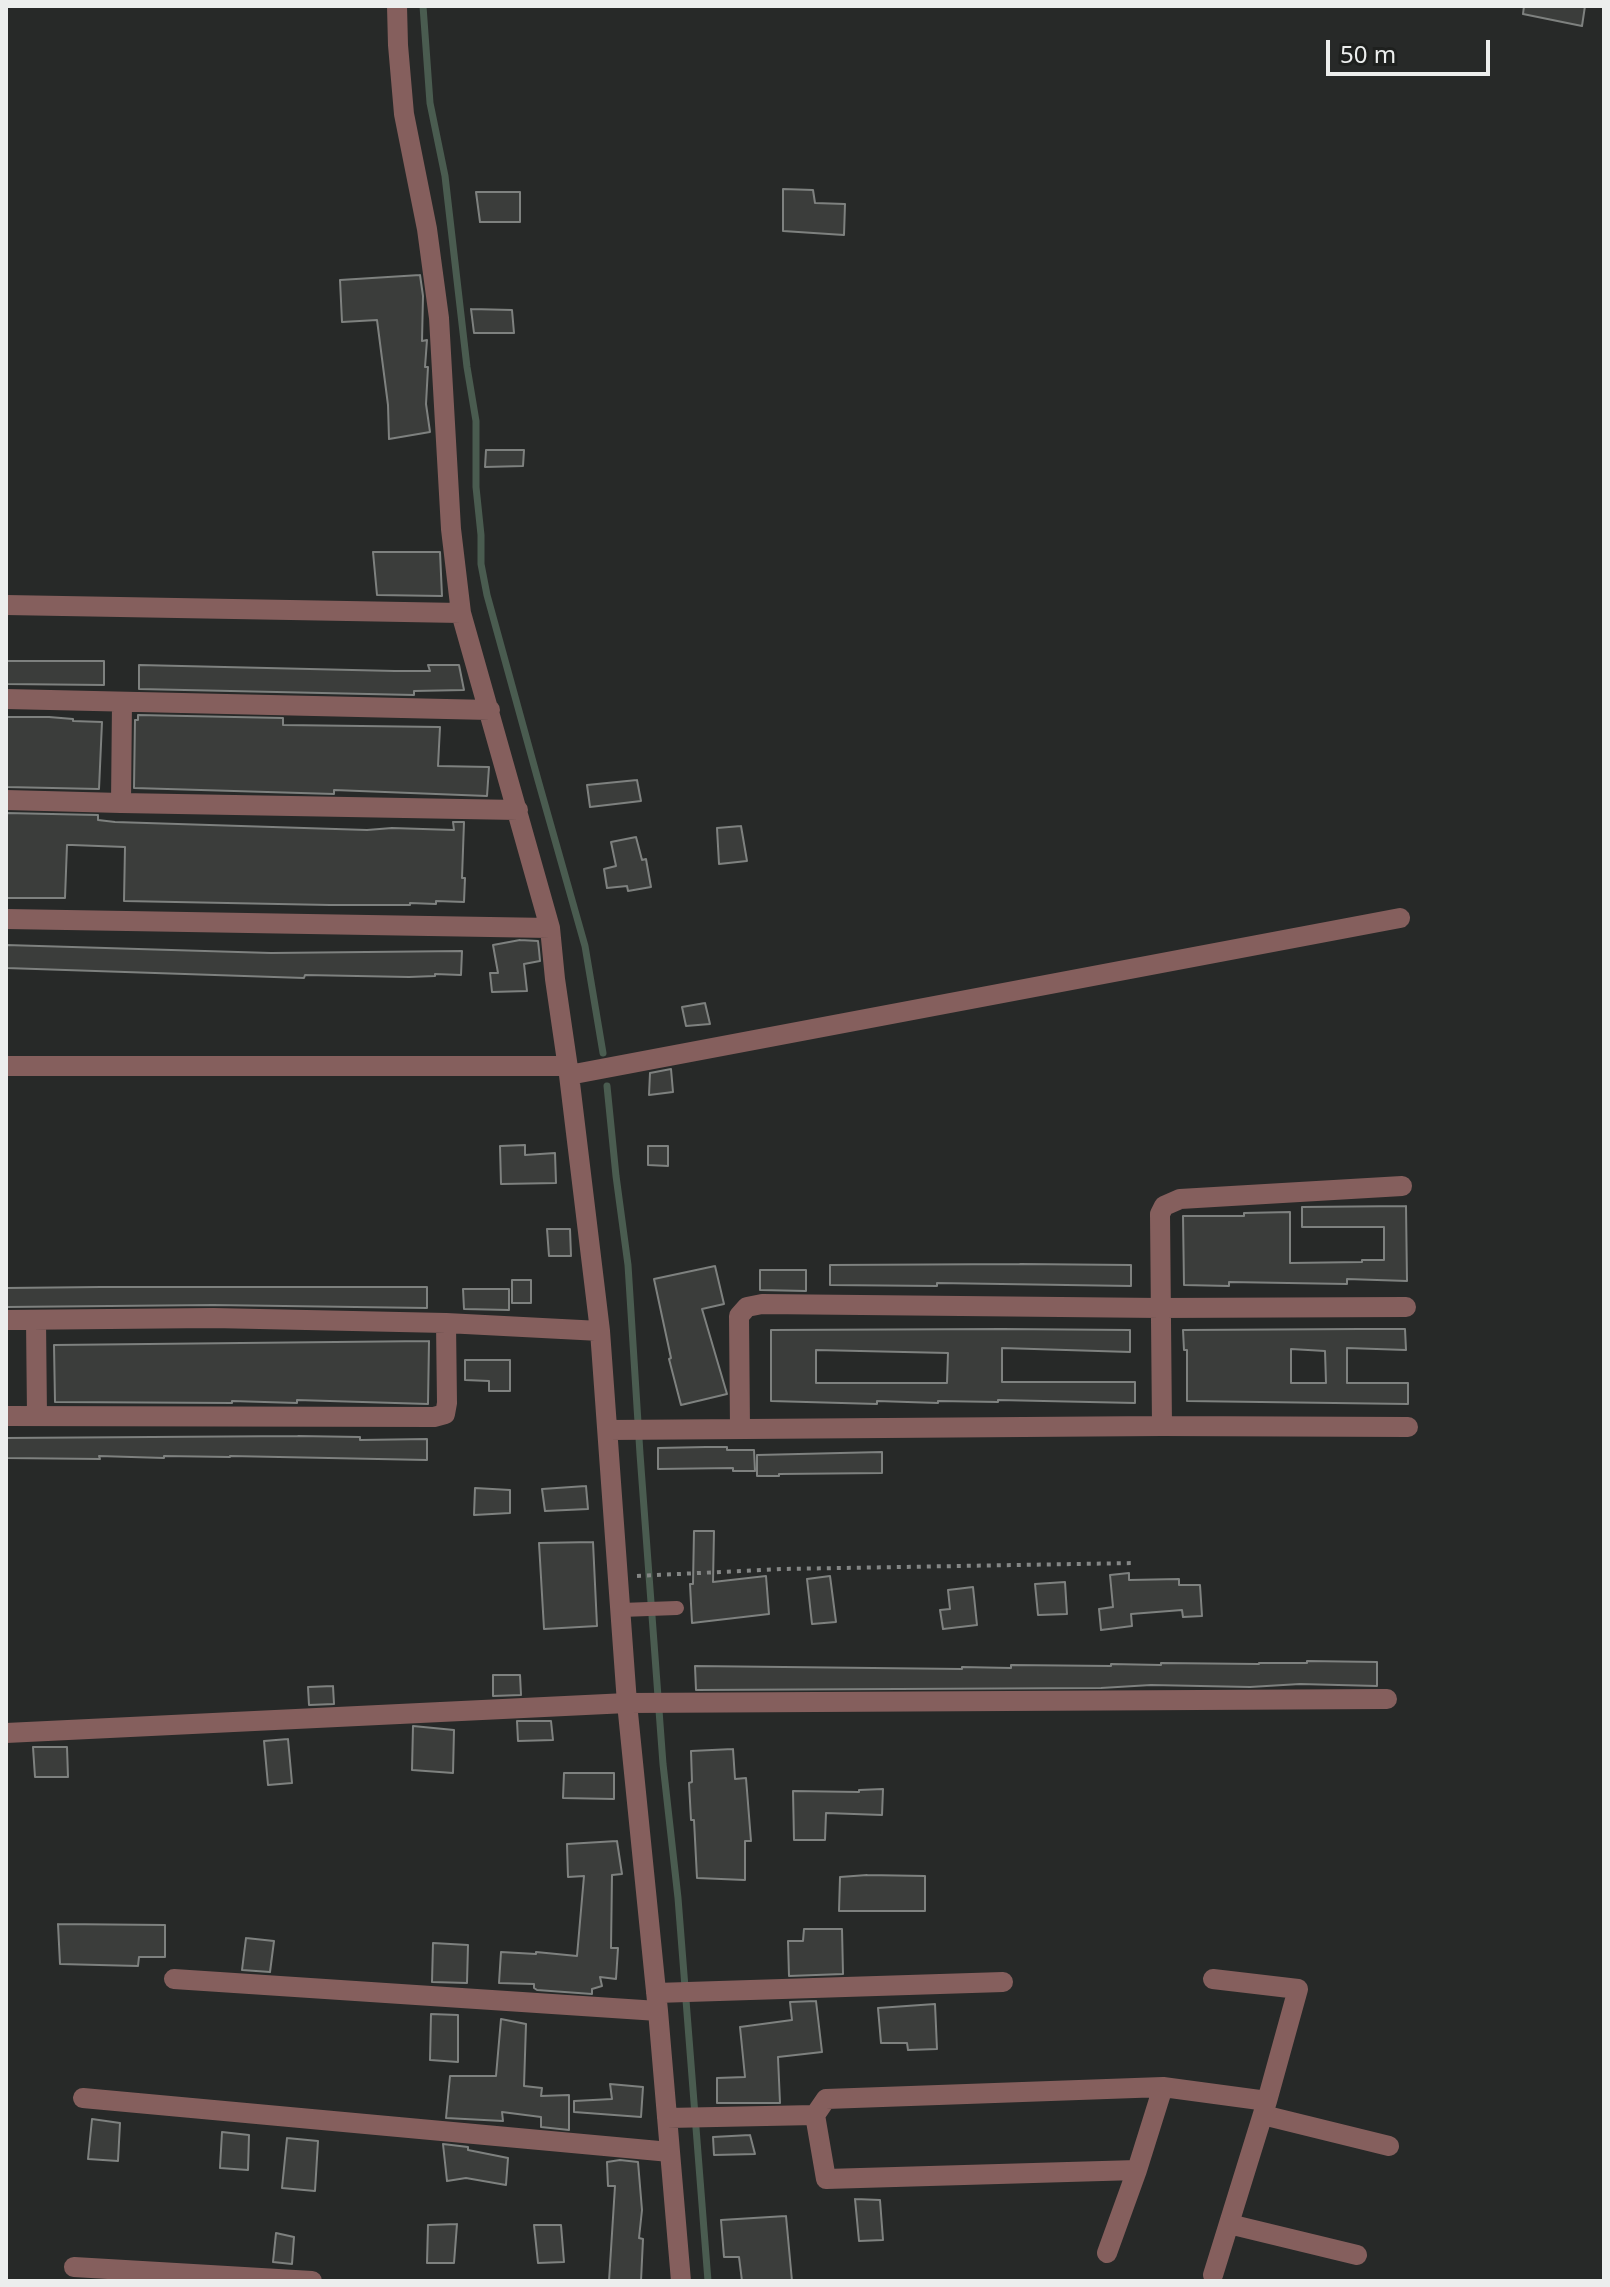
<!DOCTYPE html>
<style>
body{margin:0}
#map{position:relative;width:1610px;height:2287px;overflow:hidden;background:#272928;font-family:"Noto Sans",sans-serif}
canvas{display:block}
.frame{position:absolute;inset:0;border:8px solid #eceeed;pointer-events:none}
.scale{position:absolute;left:1326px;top:40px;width:164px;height:36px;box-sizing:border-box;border:4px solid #eceeed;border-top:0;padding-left:10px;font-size:24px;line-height:28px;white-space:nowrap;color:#eceeed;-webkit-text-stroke:6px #1e201e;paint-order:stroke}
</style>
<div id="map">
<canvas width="1610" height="2287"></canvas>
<div class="frame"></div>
<div class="scale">50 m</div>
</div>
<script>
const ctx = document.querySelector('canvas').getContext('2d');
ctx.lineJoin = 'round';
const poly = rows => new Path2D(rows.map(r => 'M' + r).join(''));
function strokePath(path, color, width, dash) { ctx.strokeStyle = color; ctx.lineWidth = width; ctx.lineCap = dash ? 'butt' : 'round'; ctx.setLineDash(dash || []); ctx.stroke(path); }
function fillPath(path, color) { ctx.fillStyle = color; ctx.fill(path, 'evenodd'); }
strokePath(poly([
 [423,6,430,103,445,176,467,367,476,421,476,487,481,535,481,564,487,595,538,780,585,946,603,1053],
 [607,1086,616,1176,628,1265,640,1454,663,1764,678,1898,708,2281]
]), '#4a5c50', 7);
const building = poly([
 [1524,6,1585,6,1582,26,1523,14,1524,6],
 [783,189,813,190,815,203,845,204,844,235,783,231,783,189],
 [476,192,520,192,520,222,480,222,476,192],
 [420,275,423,296,422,341,427,340,425,367,428,367,426,404,430,432,389,439,388,405,377,320,342,322,340,280,420,275],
 [471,309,512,310,514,333,474,333,471,309],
 [486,450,524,450,523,466,485,467,486,450],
 [373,552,440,552,442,596,377,595,373,552],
 [6,661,104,661,104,685,6,684,6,661],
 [139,665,395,671,430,671,428,665,459,665,464,690,414,691,414,695,139,689,139,665],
 [138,715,283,718,283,725,440,727,438,766,489,767,487,796,334,790,334,794,134,788,135,720,138,720,138,715],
 [6,717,49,717,73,719,73,721,102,722,99,789,6,787,6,717],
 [637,780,641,801,590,807,587,785,637,780],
 [6,813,98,815,98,820,115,822,367,830,392,828,454,830,453,822,464,822,462,878,465,878,464,902,436,901,436,904,410,903,410,905,330,905,124,901,125,847,72,845,67,845,65,898,6,898,6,813],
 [741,826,747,861,719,864,717,828,741,826],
 [636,837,642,860,646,859,651,887,628,891,627,886,607,888,604,869,616,866,611,842,636,837],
 [520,940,538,941,539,950,540,961,524,964,527,991,492,992,490,973,498,973,493,945,520,940],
 [6,945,271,953,462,951,461,975,435,974,435,976,409,977,305,975,304,978,6,968,6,945],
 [705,1003,710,1024,686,1026,682,1007,705,1003],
 [671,1069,673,1092,649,1095,650,1073,671,1069],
 [525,1145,525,1155,555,1153,556,1183,501,1184,500,1146,525,1145],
 [648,1146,668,1146,668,1166,648,1165,648,1146],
 [1406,1206,1407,1281,1347,1279,1347,1284,1229,1282,1229,1286,1184,1285,1183,1216,1244,1216,1244,1213,1290,1212,1290,1263,1362,1262,1362,1260,1384,1260,1384,1227,1302,1227,1302,1207,1406,1206],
 [547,1229,570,1229,571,1256,549,1256,547,1229],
 [1020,1264,1131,1265,1131,1286,937,1283,937,1286,830,1285,830,1265,1020,1264],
 [715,1266,724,1304,702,1309,727,1394,681,1405,669,1359,671,1358,654,1279,715,1266],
 [760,1270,806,1270,806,1291,760,1290,760,1270],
 [512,1280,531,1280,531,1303,512,1303,512,1280],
 [101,1287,427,1287,427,1308,213,1305,6,1307,6,1288,101,1287],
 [463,1289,509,1289,509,1310,464,1309,463,1289],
 [1002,1329,1130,1330,1130,1352,1002,1348,1002,1382,1135,1382,1135,1403,998,1400,998,1402,938,1401,938,1403,877,1401,877,1404,771,1401,771,1330,1002,1329],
 [816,1350,948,1353,947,1383,816,1383,816,1350],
 [1360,1329,1405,1329,1406,1350,1347,1348,1347,1383,1408,1383,1408,1404,1187,1401,1187,1350,1184,1350,1183,1330,1360,1329],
 [1291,1349,1325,1351,1326,1383,1291,1383,1291,1349],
 [429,1341,428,1404,297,1400,297,1403,232,1401,232,1403,55,1402,54,1345,429,1341],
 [465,1360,510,1360,510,1391,489,1391,489,1381,465,1380,465,1360],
 [298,1436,360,1437,360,1440,427,1439,427,1460,230,1456,230,1457,164,1456,164,1458,99,1456,100,1459,6,1458,6,1438,298,1436],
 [706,1447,727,1447,727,1450,754,1450,755,1471,733,1471,733,1468,658,1469,658,1448,706,1447],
 [882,1452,882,1473,779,1474,779,1476,757,1476,757,1455,882,1452],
 [586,1486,588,1509,545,1511,542,1489,586,1486],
 [475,1488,510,1490,510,1513,474,1515,475,1488],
 [694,1531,714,1531,713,1582,766,1576,769,1614,692,1623,690,1584,693,1584,694,1531],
 [593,1542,597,1626,544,1629,539,1543,593,1542],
 [1129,1573,1129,1580,1179,1579,1179,1585,1200,1585,1202,1616,1183,1617,1182,1610,1131,1614,1132,1626,1101,1630,1099,1609,1113,1607,1110,1575,1129,1573],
 [830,1576,836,1622,812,1624,807,1579,830,1576],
 [1065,1582,1067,1614,1038,1615,1035,1584,1065,1582],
 [973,1587,977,1625,943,1629,940,1610,950,1609,948,1590,973,1587],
 [1307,1661,1377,1662,1377,1686,1300,1684,1250,1687,1151,1685,1101,1688,696,1690,695,1666,962,1669,962,1667,1011,1668,1011,1665,1111,1666,1111,1664,1161,1665,1161,1663,1259,1664,1259,1663,1307,1663,1307,1661],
 [493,1675,520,1675,521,1695,493,1696,493,1675],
 [333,1686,334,1704,309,1705,308,1687,333,1686],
 [517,1721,551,1721,553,1740,518,1741,517,1721],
 [413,1726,454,1730,453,1773,412,1770,413,1726],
 [288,1739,292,1783,268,1785,264,1741,288,1739],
 [33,1747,67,1747,68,1777,35,1777,33,1747],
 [733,1749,735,1779,746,1778,751,1841,745,1841,745,1880,697,1878,694,1820,691,1820,689,1783,692,1782,691,1751,733,1749],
 [564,1773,614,1773,614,1799,563,1798,564,1773],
 [883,1789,882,1815,826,1813,825,1840,794,1840,793,1791,859,1792,859,1790,883,1789],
 [617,1841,622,1874,612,1875,611,1948,618,1948,616,1979,600,1977,602,1986,592,1989,592,1994,537,1990,534,1988,534,1984,499,1983,501,1952,536,1954,536,1952,577,1956,584,1876,568,1877,567,1844,617,1841],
 [867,1875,925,1876,925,1911,839,1911,840,1877,867,1875],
 [58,1924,165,1925,165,1957,139,1957,138,1966,60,1964,58,1924],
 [804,1929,842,1929,843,1974,789,1976,788,1941,803,1941,804,1929],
 [246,1938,274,1941,270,1972,242,1970,246,1938],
 [433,1943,468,1945,467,1983,432,1982,433,1943],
 [816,2001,822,2052,778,2057,780,2103,717,2103,717,2078,745,2077,740,2027,792,2020,790,2002,816,2001],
 [935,2004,937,2049,908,2050,907,2043,881,2043,878,2008,935,2004],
 [431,2014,458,2015,458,2062,430,2060,431,2014],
 [501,2019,526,2024,524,2086,542,2088,541,2096,569,2095,569,2130,541,2127,541,2117,502,2112,503,2121,446,2118,450,2076,496,2076,501,2019],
 [610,2084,643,2087,641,2117,574,2112,574,2101,612,2099,610,2084],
 [92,2119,120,2123,118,2161,88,2159,92,2119],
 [222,2132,249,2135,248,2170,220,2168,222,2132],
 [750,2135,755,2154,714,2155,713,2137,750,2135],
 [287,2138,318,2141,315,2191,282,2188,287,2138],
 [443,2144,468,2147,468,2150,508,2158,506,2185,466,2178,447,2181,443,2144],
 [620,2160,638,2162,642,2210,639,2238,643,2239,641,2281,609,2281,615,2186,608,2186,607,2162,620,2160],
 [855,2199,880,2200,883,2240,859,2241,855,2199],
 [786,2216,792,2281,742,2281,739,2257,724,2257,721,2220,786,2216],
 [457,2224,454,2263,427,2263,428,2225,457,2224],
 [534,2225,561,2225,564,2262,538,2263,534,2225],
 [276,2233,294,2237,292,2264,273,2262,276,2233]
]);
fillPath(building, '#3b3d3b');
strokePath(building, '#7e817f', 2);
strokePath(poly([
 [637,1576,782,1569,1135,1563]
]), '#848685', 4, [4, 6]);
strokePath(poly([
 [621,1610,677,1608]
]), '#855f5d', 14);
strokePath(poly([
 [397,6,398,45,404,114,427,229,439,318,451,529,461,613,550,928,555,979,569,1075,600,1331,627,1703,658,2011,681,2281],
 [6,605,461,613],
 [6,699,490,710],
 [6,800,121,803,122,702],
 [121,803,518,810],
 [6,919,550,928],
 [6,1066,567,1066],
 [569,1075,1400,918],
 [6,1320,213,1318,446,1323,600,1331],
 [36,1320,37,1416],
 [6,1416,434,1417,445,1414,447,1403,446,1323],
 [1162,1426,1160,1214,1164,1206,1180,1199,1402,1186],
 [740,1429,739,1316,747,1307,762,1304,1160,1308,1406,1307],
 [608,1430,1162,1426,1408,1427],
 [6,1733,627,1703,1387,1699],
 [174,1979,658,2011],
 [656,1993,1003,1982],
 [83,2098,670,2152],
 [815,2115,826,2099,1163,2087,1267,2101,1298,1989,1213,1979],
 [1263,2115,1389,2146],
 [667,2118,815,2115,826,2179,1137,2170,1107,2253],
 [1137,2170,1163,2087],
 [1229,2224,1357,2255],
 [74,2267,312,2281],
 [1213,2275,1267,2101]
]), '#855f5d', 20);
</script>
